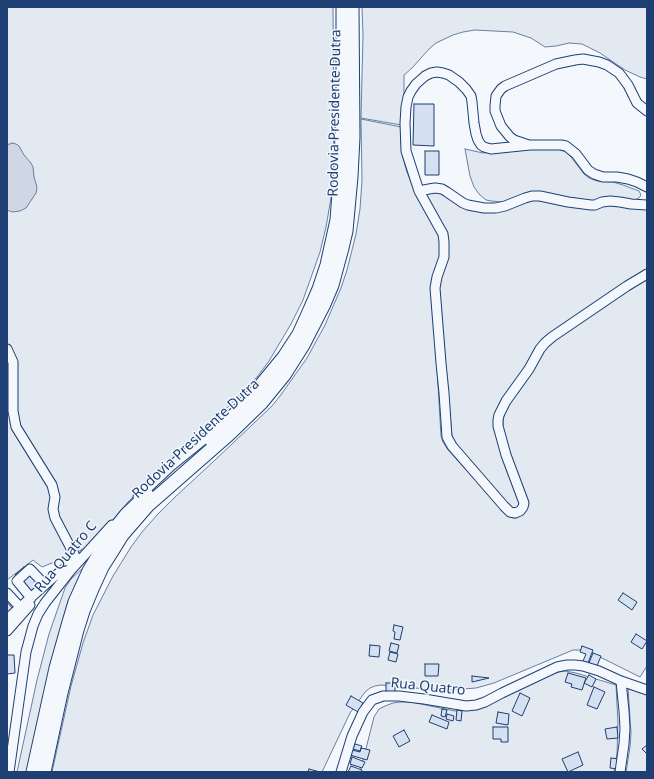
<!DOCTYPE html>
<style>
body{margin:0}
#map{position:relative;width:654px;height:779px;overflow:hidden;background:#f4f7fb;font-family:"Noto Sans",sans-serif}
canvas{display:block}
.frame{position:absolute;inset:0;border:8px solid #1d3f73;pointer-events:none}
</style>
<div id="map">
<canvas width="654" height="779"></canvas>
<div class="frame"></div>
</div>
<script>
const ctx = document.querySelector('canvas').getContext('2d');
ctx.lineJoin = 'round';
function fillPath(path, color) { ctx.fillStyle = color; ctx.fill(path, 'evenodd'); }
const poly = rows => new Path2D(rows.map(r => 'M' + r).join(''));
function strokePath(path, color, width, dash) { ctx.strokeStyle = color; ctx.lineWidth = width; ctx.lineCap = dash ? 'butt' : 'round'; ctx.setLineDash(dash || []); ctx.stroke(path); }
function write(font, color, halo, rows, align = 'center') {
  ctx.font = font + ' "Noto Sans",sans-serif'; ctx.lineWidth = 3; ctx.setLineDash([]); ctx.textBaseline = 'middle'; ctx.strokeStyle = halo; ctx.fillStyle = color; for (const [text, x, y, turn = 0] of rows) {
    ctx.save(); ctx.translate(x, y); ctx.rotate((+turn || 0) * Math.PI / 180); ctx.textAlign = isNaN(turn) ? turn : align; if (halo) ctx.strokeText(text, 0, 0); ctx.fillText(text, 0, 0); ctx.restore();
  }
}
const green = poly([
 [7,7,333,7,334,128,333,169,331,198,326,227,320,252,303,300,291,324,269,361,257,377,224,411,189,444,167,463,127,503,103,532,90,545,83,549,72,555,42,567,33,560,7,580,7,7],
 [362,7,647,7,647,79,640,77,625,70,600,53,582,44,569,43,556,46,545,47,542,45,531,38,513,32,475,30,463,32,453,35,436,43,429,49,412,68,404,75,404,97,401,125,361,118,363,35,362,7],
 [361,119,401,127,401,142,403,158,407,172,414,190,426,213,437,231,441,241,442,250,434,317,441,436,443,442,448,450,507,515,510,517,514,518,517,518,524,513,503,430,503,423,504,415,507,407,538,359,551,342,647,278,647,666,640,677,604,659,586,651,579,650,573,650,494,683,476,688,451,690,414,688,381,685,375,686,370,688,365,692,350,713,322,772,52,772,71,686,83,643,93,615,113,576,131,547,142,532,158,514,174,498,214,461,272,406,280,396,307,358,325,325,341,288,347,270,356,234,360,209,362,180,361,119],
 [465,149,483,153,524,149,557,149,566,152,571,157,584,174,589,178,597,181,613,182,623,185,639,191,641,195,639,198,635,200,594,201,566,197,503,202,491,201,486,200,479,194,474,187,470,176,465,149],
 [438,191,467,209,527,200,607,204,647,208,647,272,557,332,496,418,520,502,519,506,517,508,512,508,509,505,471,464,455,442,452,436,439,289,439,283,447,256,422,192,438,191],
 [84,567,71,602,29,772,17,772,37,680,49,634,65,588,71,579,84,567],
 [565,671,576,673,616,685,618,723,617,753,614,772,360,772,374,717,379,709,385,706,393,703,400,702,411,702,455,711,470,710,480,708,494,702,546,676,559,672,565,671],
 [628,688,647,694,647,772,626,772,630,747,631,733,628,688]
]);
fillPath(green, '#e3e9f0');
strokePath(green, '#687fa3', 1);
const water = poly([
 [12,143,16,144,19,146,24,155,31,163,33,167,34,177,37,187,36,193,26,208,20,211,12,212,7,210,7,145,12,143]
]);
fillPath(water, '#cfd7e4');
strokePath(water, '#687fa3', 1);
const building = poly([
 [414,104,434,104,434,146,413,145,414,104],
 [425,151,439,151,439,175,425,175,425,151],
 [24,567,39,583,30,592,15,575,24,567],
 [623,593,637,602,632,610,618,600,623,593],
 [7,602,14,610,7,616,7,602],
 [394,625,403,627,400,640,394,639,395,632,393,631,394,625],
 [636,634,647,641,642,649,631,642,636,634],
 [391,643,399,645,397,653,389,651,391,643],
 [370,645,380,646,379,657,369,656,370,645],
 [582,646,593,650,588,663,583,661,586,654,580,652,582,646],
 [390,652,398,654,396,662,388,660,390,652],
 [593,653,601,656,597,666,589,663,593,653],
 [7,655,14,655,15,673,7,674,7,655],
 [425,664,439,664,438,676,425,676,425,664],
 [568,673,586,678,582,690,571,687,572,684,565,682,568,673],
 [589,675,596,679,592,687,584,683,589,675],
 [472,676,489,678,472,682,472,676],
 [386,683,395,683,395,693,388,693,388,691,386,691,386,683],
 [594,687,605,692,597,709,587,705,594,687],
 [520,693,530,698,522,716,512,711,520,693],
 [351,696,363,703,358,712,346,705,351,696],
 [442,709,447,710,445,717,441,716,442,709],
 [457,710,462,711,461,721,456,720,457,710],
 [498,712,509,714,508,725,496,723,498,712],
 [447,714,454,716,453,721,446,719,447,714],
 [432,715,449,722,447,729,429,722,432,715],
 [493,727,508,727,508,742,501,742,501,739,493,739,493,727],
 [617,727,618,738,607,739,605,729,617,727],
 [404,730,410,741,399,747,393,736,404,730],
 [355,744,362,746,360,751,353,749,355,744],
 [647,745,647,754,642,749,647,745],
 [361,748,370,750,367,760,350,755,352,750,360,752,361,748],
 [578,752,583,765,568,772,562,759,578,752],
 [352,757,365,762,362,768,350,764,352,757],
 [611,758,619,759,618,769,610,768,611,758],
 [351,766,362,770,361,772,348,772,351,766],
 [309,769,320,772,308,772,309,769]
]);
fillPath(building, '#d5e0f0');
strokePath(building, '#1d3f73', 1);
const minor = poly([
 [526,144,514,140,510,137,501,126,495,111,495,106,496,96,501,89,505,86,556,64,575,60,583,59,599,62,607,65,619,73,628,85,637,103,647,111],
 [647,187,637,182,628,179,617,177,603,177,594,174,588,170,576,154,566,146,561,145,530,145,491,149,484,147,481,145,478,140,476,134,474,123,472,102,471,96,466,89,459,82,449,75,443,73,437,72,431,73,425,76,416,84,411,91,408,97,406,107,405,123,406,151,419,191,439,227,443,234,444,242,444,257,437,277,435,288,441,363,444,393,447,437,452,446,504,506,510,512,515,513,520,511,523,507,524,503,506,455,498,426,498,420,499,415,506,401,529,369,540,349,545,343,552,337,627,286,647,274],
 [419,191,429,189,435,188,442,189,447,192,463,203,468,205,484,208,496,208,505,206,525,198,532,196,540,196,568,202,591,205,595,205,602,202,610,201,620,202,631,204,647,205],
 [7,349,13,362,13,411,16,427,52,485,55,497,53,509,55,518,77,560],
 [138,497,171,466,213,432],
 [7,593,20,607],
 [31,598,17,581,30,569,45,585],
 [7,619,56,575,72,563],
 [7,631,30,605],
 [9,772,26,652,33,626,38,614,45,603,71,570,112,525],
 [341,772,352,736,363,712,372,700,383,696,399,696,424,699,466,706,476,705,485,702,502,693,557,667,567,665,575,665,583,666,599,671,621,681,647,690],
 [620,772,624,744,625,728,624,711,621,681]
]);
const highway = poly([
 [210,439,221,429,252,396,284,357,299,334,309,312,319,289,327,265,337,220,341,166,343,102,343,7],
 [33,772,56,668,69,622,75,602,89,571,114,530,126,515,147,495],
 [44,772,61,693,77,630,83,611,92,589,102,567,114,548,122,535,148,505,229,434,262,402,284,375,303,345,324,304,332,285,342,248,346,231,351,177,353,137,352,7]
]);
strokePath(minor, '#1d3f73', 11);
strokePath(highway, '#1d3f73', 15);
strokePath(minor, '#f4f7fb', 9);
strokePath(highway, '#f4f7fb', 13);
write('14px', '#1d3f73', '#f4f7fb', [
 ["Rodovia Presidente Dutra",335,113,-89],
 ["Rodovia Presidente Dutra",196,439,-43],
 ["Rua Quatro C",66,557,-50],
 ["Rua Quatro",428,687,6]
]);
</script>
